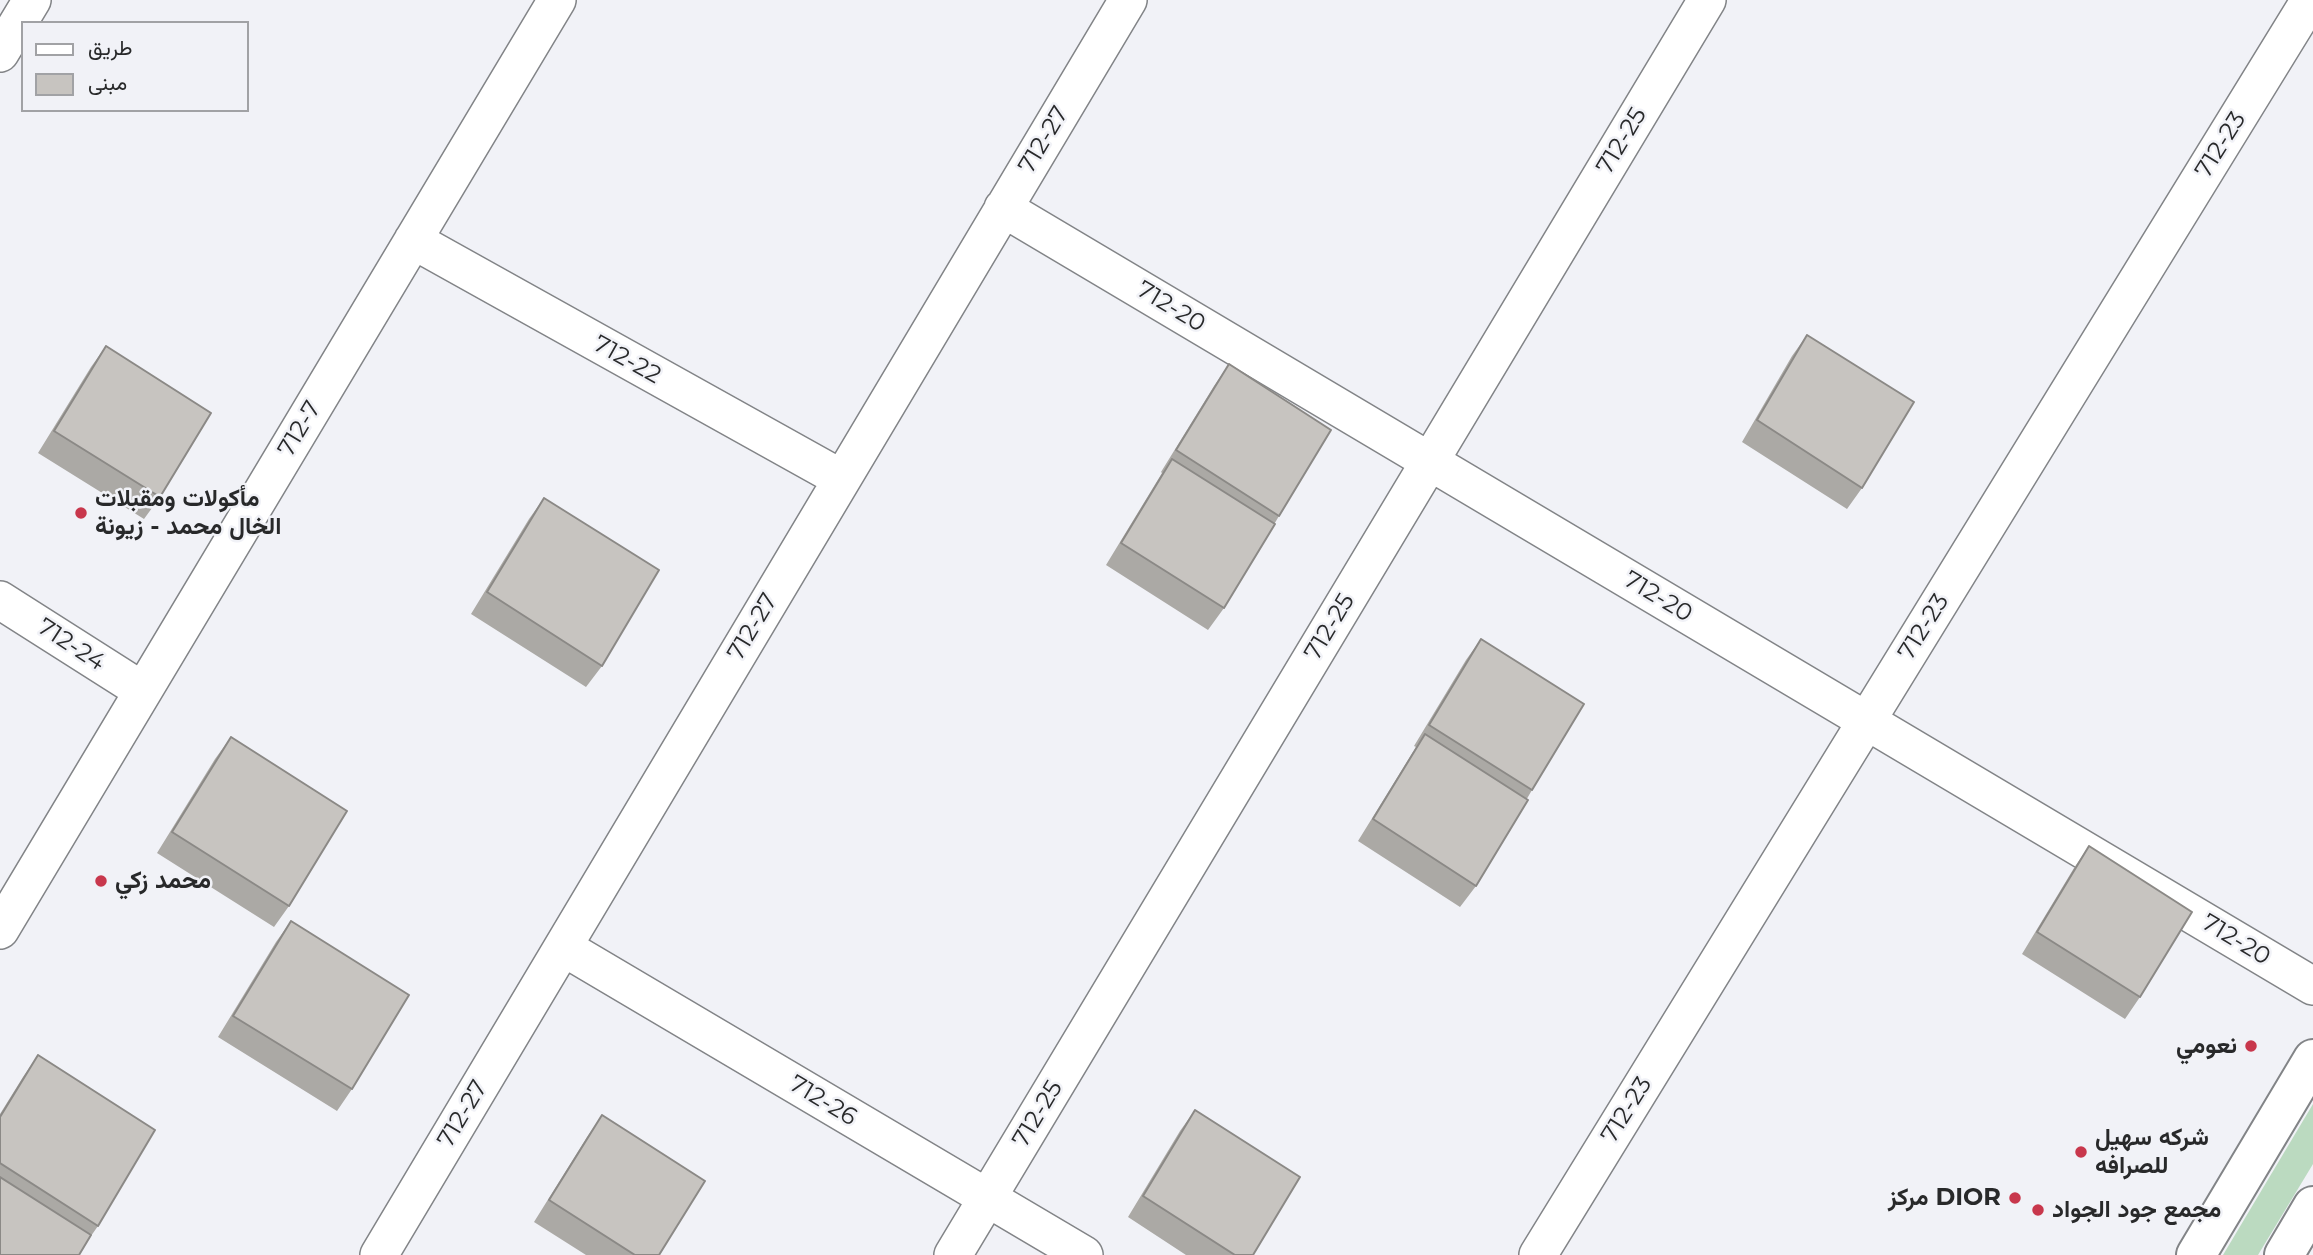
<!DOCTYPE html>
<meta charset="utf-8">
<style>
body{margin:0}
#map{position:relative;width:2313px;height:1255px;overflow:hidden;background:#f1f2f7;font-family:Montserrat,Vazirmatn,sans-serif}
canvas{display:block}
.legend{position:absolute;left:21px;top:21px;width:228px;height:91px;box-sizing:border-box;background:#f1f2f7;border:2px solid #a1a2a5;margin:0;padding:9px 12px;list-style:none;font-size:21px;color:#28292a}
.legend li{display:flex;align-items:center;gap:14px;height:35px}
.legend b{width:35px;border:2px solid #a1a2a5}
</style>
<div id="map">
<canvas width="2313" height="1255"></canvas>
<ul class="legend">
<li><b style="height:9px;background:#fff"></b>طريق</li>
<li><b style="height:19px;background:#c7c4c0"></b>مبنى</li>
</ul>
</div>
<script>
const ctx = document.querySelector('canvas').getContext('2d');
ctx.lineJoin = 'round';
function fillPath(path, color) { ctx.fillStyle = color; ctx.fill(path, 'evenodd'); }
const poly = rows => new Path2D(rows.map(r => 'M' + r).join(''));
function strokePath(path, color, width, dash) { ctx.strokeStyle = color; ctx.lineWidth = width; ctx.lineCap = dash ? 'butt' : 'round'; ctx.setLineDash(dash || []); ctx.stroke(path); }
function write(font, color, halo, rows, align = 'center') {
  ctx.font = font + ' Montserrat,Vazirmatn,sans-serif'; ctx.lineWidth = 5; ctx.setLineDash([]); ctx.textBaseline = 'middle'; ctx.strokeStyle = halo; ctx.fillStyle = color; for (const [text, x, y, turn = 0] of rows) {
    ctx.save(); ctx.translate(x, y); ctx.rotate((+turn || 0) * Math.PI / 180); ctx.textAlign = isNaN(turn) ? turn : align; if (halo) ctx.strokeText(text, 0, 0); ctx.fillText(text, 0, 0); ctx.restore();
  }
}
fillPath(poly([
 [2313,1104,2313,1164,2258,1255,2223,1255]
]), '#bbdac0');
const street = poly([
 [0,53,32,0],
 [1003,208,2313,986],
 [413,240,842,479],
 [0,600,143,691],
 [0,930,557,0],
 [563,947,1084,1255],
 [379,1255,1128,0],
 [953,1255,1707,0],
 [1538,1255,2310,0]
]);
const secondary = poly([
 [2196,1255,2313,1059],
 [2284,1255,2313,1206]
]);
strokePath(street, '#828487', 40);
strokePath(secondary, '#828487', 42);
strokePath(street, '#fff', 37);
strokePath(secondary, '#fff', 38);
fillPath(poly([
 [1807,335,1862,488,1847,509,1742,442,1792,356],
 [106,346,160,497,144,519,38,453,91,367],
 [1229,364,1279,516,1224,608,1208,630,1106,565,1162,473,1161,472,1214,386],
 [544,498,602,666,586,687,471,614,529,519],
 [1481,639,1532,790,1476,886,1460,907,1358,841,1416,747,1414,746,1466,660],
 [231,737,289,906,274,927,157,853,215,759],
 [2089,846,2140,997,2125,1019,2022,954,2074,868],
 [291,921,352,1089,337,1111,218,1037,276,942],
 [38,1055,98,1226,86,1243,0,1255,0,1114,23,1077],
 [1195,1110,1253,1255,1186,1255,1128,1217,1180,1131],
 [602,1115,659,1255,586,1255,534,1222,587,1137]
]), '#aba9a5');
const building = poly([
 [1807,335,1914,402,1862,488,1757,420,1807,335],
 [106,346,211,413,160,497,54,431,106,346],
 [1229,364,1331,430,1279,516,1176,450,1229,364],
 [1172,459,1275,524,1224,608,1121,543,1172,459],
 [544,498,659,570,602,666,487,592,544,498],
 [1481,639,1584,704,1532,790,1429,725,1481,639],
 [1425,734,1528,800,1476,886,1373,819,1425,734],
 [231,737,347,811,289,906,172,832,231,737],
 [2089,846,2192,912,2140,997,2037,932,2089,846],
 [291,921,409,995,352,1089,233,1016,291,921],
 [38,1055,155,1130,98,1226,0,1163,0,1117,38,1055],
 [1195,1110,1300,1177,1253,1255,1235,1255,1143,1196,1195,1110],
 [602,1115,705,1181,659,1255,635,1255,549,1200,602,1115],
 [0,1177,91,1235,79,1255,0,1255,0,1177]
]);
fillPath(building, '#c7c4c0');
strokePath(building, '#8b8986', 2);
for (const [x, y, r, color] of [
 [81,513,7,"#c8374c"],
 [101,881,7,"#c8374c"],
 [2251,1046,7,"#c8374c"],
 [2081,1152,7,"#c8374c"],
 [2015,1198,7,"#c8374c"],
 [2038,1210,7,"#c8374c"]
]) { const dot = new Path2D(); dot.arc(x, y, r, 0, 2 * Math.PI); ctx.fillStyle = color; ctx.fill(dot); strokePath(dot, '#f1f2f7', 2.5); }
write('24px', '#28292a', '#f1f2f7', [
 ["712-27",1044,140,-59],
 ["712-25",1622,141,-59],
 ["712-23",2221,145,-58],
 ["712-20",1171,307,31],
 ["712-22",627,360,29],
 ["712-7",300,429,-59],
 ["712-20",1658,597,31],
 ["712-27",753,627,-59],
 ["712-25",1330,627,-59],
 ["712-23",1924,627,-58],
 ["712-24",71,645,33],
 ["712-20",2236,940,31],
 ["712-26",823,1101,31],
 ["712-23",1627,1110,-58],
 ["712-27",463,1114,-59],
 ["712-25",1038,1114,-59]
]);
write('bold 24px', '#28292a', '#f1f2f7', [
 ["مأكولات ومقبلات",95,499],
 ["الخال محمد - زيونة",95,527],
 ["محمد زكي",115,881],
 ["نعومي",2237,1046,"right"],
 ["شركه سهيل",2095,1138],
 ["للصرافه",2095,1166],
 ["مركز DIOR",2001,1198,"right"],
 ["مجمع جود الجواد",2052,1210]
], 'left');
</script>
